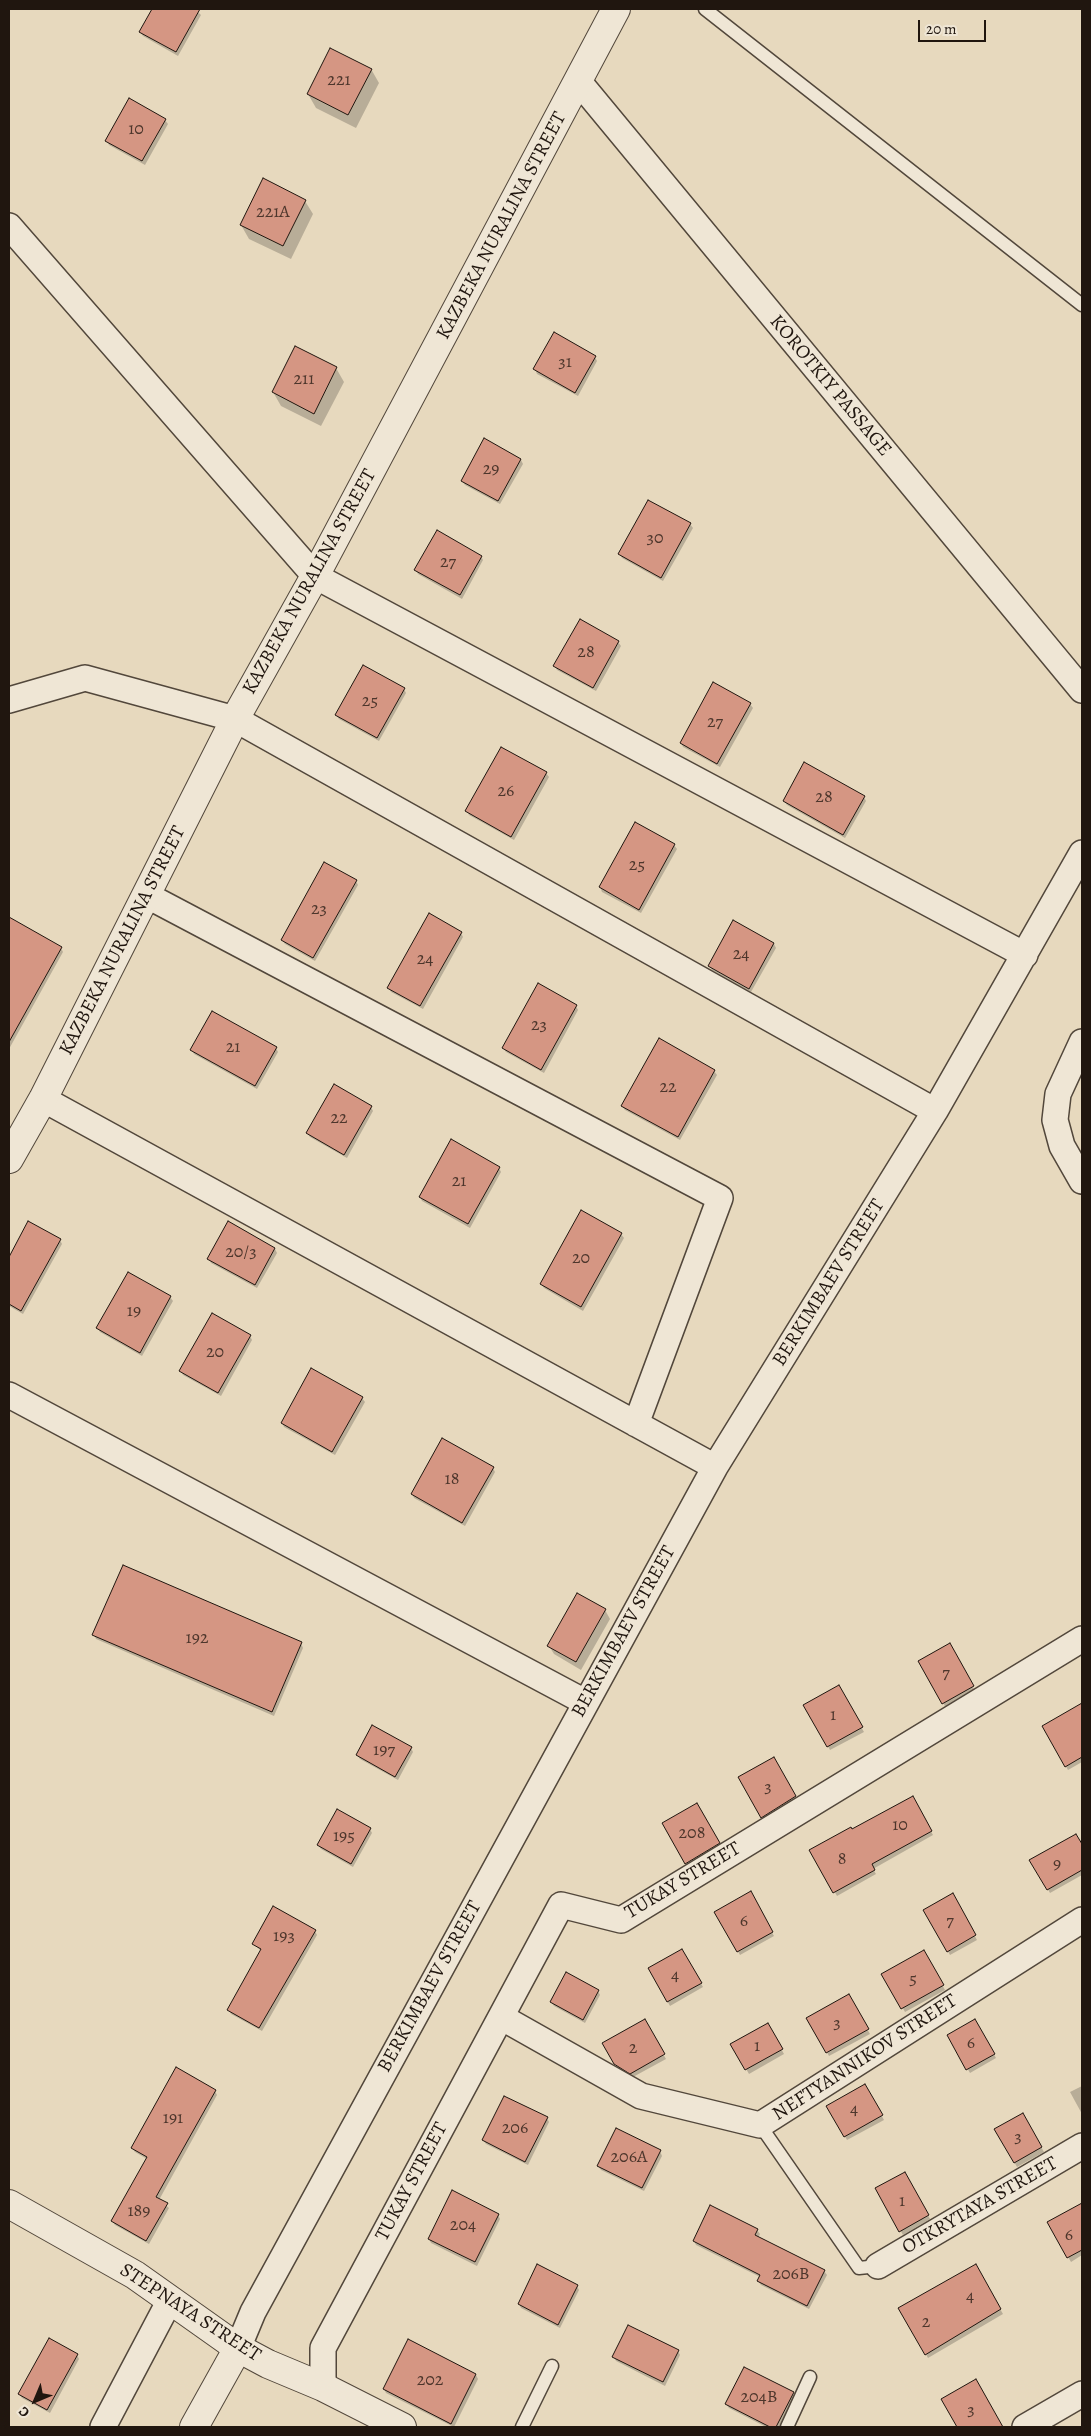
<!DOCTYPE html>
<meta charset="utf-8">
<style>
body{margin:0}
#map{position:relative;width:1091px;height:2436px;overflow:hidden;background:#e7d9be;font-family:Alegreya,serif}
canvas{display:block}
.frame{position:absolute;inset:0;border:10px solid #20160f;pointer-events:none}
.north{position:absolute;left:10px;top:2376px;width:50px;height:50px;-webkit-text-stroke:4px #efe6d5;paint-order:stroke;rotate:225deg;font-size:14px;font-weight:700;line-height:20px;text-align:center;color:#20160f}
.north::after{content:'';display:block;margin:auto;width:18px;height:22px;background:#20160f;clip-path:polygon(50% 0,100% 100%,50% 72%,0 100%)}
.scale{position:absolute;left:918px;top:20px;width:68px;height:22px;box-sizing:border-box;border:2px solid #20160f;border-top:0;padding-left:6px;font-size:15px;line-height:18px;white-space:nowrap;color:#20160f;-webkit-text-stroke:4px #efe6d5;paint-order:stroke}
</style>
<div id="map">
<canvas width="1091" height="2436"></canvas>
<div class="frame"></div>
<div class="north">С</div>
<div class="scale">20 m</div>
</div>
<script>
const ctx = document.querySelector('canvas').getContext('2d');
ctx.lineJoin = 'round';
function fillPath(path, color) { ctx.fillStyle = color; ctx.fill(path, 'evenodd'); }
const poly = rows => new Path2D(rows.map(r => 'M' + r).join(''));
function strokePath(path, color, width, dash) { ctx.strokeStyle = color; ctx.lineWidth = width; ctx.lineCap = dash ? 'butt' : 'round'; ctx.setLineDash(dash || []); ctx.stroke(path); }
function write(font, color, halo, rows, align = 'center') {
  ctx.font = font + ' Alegreya,serif'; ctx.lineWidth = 4; ctx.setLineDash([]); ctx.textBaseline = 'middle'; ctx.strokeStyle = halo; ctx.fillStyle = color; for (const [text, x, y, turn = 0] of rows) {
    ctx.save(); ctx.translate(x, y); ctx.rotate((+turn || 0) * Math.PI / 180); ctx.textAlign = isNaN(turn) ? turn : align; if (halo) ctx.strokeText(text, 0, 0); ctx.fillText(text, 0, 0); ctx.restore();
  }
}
fillPath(poly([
 [153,9,195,9,201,15,178,56,143,36,140,32],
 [371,69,379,83,356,128,316,108,308,94],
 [165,120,168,124,145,165,109,145,107,141],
 [305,201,313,214,291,259,249,239,241,225],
 [595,357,597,361,578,396,537,374,535,369],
 [336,368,344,382,321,426,281,406,273,392],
 [521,460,523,464,500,504,465,485,462,481],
 [690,524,693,528,663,581,622,558,620,554],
 [481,556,483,560,462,599,418,574,416,570],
 [618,642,621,646,596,691,557,670,555,666],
 [404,689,406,693,379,741,339,719,336,715],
 [750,704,753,708,720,767,683,747,681,743],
 [502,748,546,773,549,777,514,840,469,815,467,811],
 [864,797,866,801,845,838,787,805,784,801],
 [674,845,677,849,641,913,602,892,600,887],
 [356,881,358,885,315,961,285,944,282,940],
 [9,919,61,948,63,952,9,1049],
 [734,922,774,944,776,948,751,992,712,970,709,966],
 [461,933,463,937,423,1009,391,992,389,988],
 [576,1006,578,1010,544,1073,506,1052,503,1048],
 [276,1048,278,1052,257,1089,194,1054,192,1050],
 [714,1071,717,1075,680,1140,625,1110,622,1106],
 [371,1107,373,1111,347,1158,310,1137,307,1133],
 [499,1168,501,1172,470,1228,422,1201,420,1197],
 [29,1223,60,1240,62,1244,23,1314,9,1306,9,1259],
 [228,1223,275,1249,277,1253,257,1288,211,1263,209,1258],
 [621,1234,624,1238,583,1311,544,1288,541,1284],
 [170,1297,173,1301,142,1356,100,1332,98,1328],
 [250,1336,252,1340,221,1396,183,1375,181,1371],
 [362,1398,365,1402,335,1455,284,1427,282,1423],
 [493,1468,495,1472,465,1526,414,1498,412,1494],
 [605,1610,610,1619,581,1670,554,1654,549,1646],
 [94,1635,301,1643,303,1648,274,1716,96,1639],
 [949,1645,975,1691,946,1708,920,1661],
 [838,1687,864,1732,830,1750,805,1706],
 [1082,1704,1082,1762,1068,1770,1043,1726],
 [411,1748,413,1752,398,1780,360,1759,357,1755],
 [774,1758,798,1801,765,1821,740,1777],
 [912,1797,933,1835,873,1869,876,1874,837,1896,811,1850,852,1831],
 [697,1805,721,1847,689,1867,664,1823],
 [370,1829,372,1833,353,1867,321,1849,318,1845],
 [1076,1835,1082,1847,1082,1875,1050,1893,1031,1860],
 [750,1893,774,1936,740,1955,716,1912],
 [952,1895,977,1940,950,1955,925,1910],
 [315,1931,317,1935,262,2031,231,2014,229,2010,261,1951,254,1944],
 [682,1951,703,1987,670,2006,650,1969],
 [924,1952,945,1990,905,2012,883,1974],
 [598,1991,600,1995,585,2023,554,2006,551,2002],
 [848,1996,870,2034,829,2056,808,2019],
 [975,2020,996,2058,970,2073,948,2035],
 [644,2021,666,2059,633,2077,618,2068,604,2044],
 [768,2025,784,2054,749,2074,732,2044],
 [865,2085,884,2120,847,2140,828,2106],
 [1082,2086,1082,2114,1070,2092],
 [215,2091,217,2095,159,2200,169,2208,149,2244,115,2225,112,2221,147,2159,135,2152,132,2148],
 [1023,2115,1044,2152,1017,2167,996,2130],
 [547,2118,549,2122,528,2165,486,2144,483,2140],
 [660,2151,662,2156,644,2191,601,2170,598,2166],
 [905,2173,930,2219,903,2235,877,2189],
 [1082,2204,1082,2255,1071,2262,1049,2223],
 [498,2215,500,2219,477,2266,431,2243,429,2239],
 [757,2230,760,2234,758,2238,824,2271,827,2275,809,2309,761,2285,758,2281,760,2277,696,2245,694,2241],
 [975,2265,1003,2314,928,2358,900,2308],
 [577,2286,579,2290,560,2328,521,2308,519,2304],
 [678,2351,680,2355,665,2386,616,2361,614,2357],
 [77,2355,79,2359,50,2413,22,2398,19,2394],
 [476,2375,478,2379,454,2427,386,2393,384,2389],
 [793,2393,795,2397,780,2427,766,2427,729,2408,726,2404]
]), '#0003');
const building = poly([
 [152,9,200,9,176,52,139,32,152,9],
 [330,48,372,69,348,115,307,94,330,48],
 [129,98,166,119,142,161,105,141,129,98],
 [263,178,306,200,283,246,240,225,263,178],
 [554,332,596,356,575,393,533,369,554,332],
 [295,346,337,367,314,414,272,392,295,346],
 [484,438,521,459,498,501,461,481,484,438],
 [648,500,691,523,661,578,618,554,648,500],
 [437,530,482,556,460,595,414,570,437,530],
 [580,619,619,641,593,688,553,666,580,619],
 [363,665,405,688,377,738,335,715,363,665],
 [713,682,751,703,717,764,680,743,713,682],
 [501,747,547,772,511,837,465,811,501,747],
 [804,762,865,796,843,835,783,801,804,762],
 [635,822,675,844,639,910,599,887,635,822],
 [324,862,357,880,313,958,281,940,324,862],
 [429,913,462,932,420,1006,387,988,429,913],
 [9,917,62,947,9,1042,9,917],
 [733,920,774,943,749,989,708,966,733,920],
 [538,983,577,1005,541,1070,502,1048,538,983],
 [212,1011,277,1047,255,1086,190,1050,212,1011],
 [659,1038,715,1070,678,1137,621,1106,659,1038],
 [334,1084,372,1106,344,1155,306,1133,334,1084],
 [451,1139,500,1167,468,1224,419,1197,451,1139],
 [581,1210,622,1233,581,1307,540,1284,581,1210],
 [28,1221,61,1239,21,1311,9,1304,9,1257,28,1221],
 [228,1221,275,1248,255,1285,207,1259,228,1221],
 [128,1272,171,1296,140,1353,96,1328,128,1272],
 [212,1313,251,1335,218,1393,179,1371,212,1313],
 [311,1368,363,1397,332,1452,281,1423,311,1368],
 [442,1438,494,1467,462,1523,411,1494,442,1438],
 [123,1565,302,1642,272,1712,92,1635,123,1565],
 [577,1593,606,1609,576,1662,547,1646,577,1593],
 [950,1643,974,1686,942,1704,918,1661,950,1643],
 [839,1685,863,1727,827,1747,803,1705,839,1685],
 [1082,1703,1082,1757,1065,1767,1042,1726,1082,1703],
 [372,1725,412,1747,395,1777,356,1755,372,1725],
 [774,1757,796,1796,761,1818,738,1777,774,1757],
 [913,1796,932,1831,872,1864,875,1870,833,1893,809,1850,851,1827,852,1829,913,1796],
 [697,1803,720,1843,685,1864,662,1823,697,1803],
 [337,1809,371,1828,351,1864,317,1845,337,1809],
 [1076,1834,1082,1844,1082,1870,1047,1890,1029,1860,1076,1834],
 [751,1891,773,1932,737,1952,714,1912,751,1891],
 [953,1893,976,1935,947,1952,923,1910,953,1893],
 [273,1906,316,1930,259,2028,227,2010,261,1949,252,1944,273,1906],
 [682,1949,702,1983,667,2002,648,1968,682,1949],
 [924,1950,944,1985,901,2009,881,1974,924,1950],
 [566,1972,599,1990,583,2020,550,2002,566,1972],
 [849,1994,869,2029,826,2053,806,2018,849,1994],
 [645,2019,665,2054,630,2074,614,2064,602,2043,645,2019],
 [975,2019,995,2054,966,2070,947,2035,975,2019],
 [768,2023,783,2049,745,2070,730,2044,768,2023],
 [176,2067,216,2090,156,2197,168,2203,146,2241,111,2221,147,2157,131,2148,176,2067],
 [865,2084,883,2115,844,2137,826,2106,865,2084],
 [504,2096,548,2117,525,2162,482,2140,504,2096],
 [1023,2113,1042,2147,1014,2163,994,2129,1023,2113],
 [616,2128,661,2150,642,2188,597,2166,616,2128],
 [905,2172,929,2215,899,2232,875,2188,905,2172],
 [452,2190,499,2214,475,2262,428,2239,452,2190],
 [1082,2203,1082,2250,1067,2258,1047,2222,1082,2203],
 [710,2205,758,2229,755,2235,825,2270,807,2306,757,2281,760,2275,693,2241,710,2205],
 [537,2264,578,2285,558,2325,518,2304,537,2264],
 [976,2264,1001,2309,925,2355,898,2308,976,2264],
 [628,2325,679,2350,663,2382,612,2357,628,2325],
 [49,2338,78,2354,47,2410,18,2394,49,2338],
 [408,2339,476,2374,451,2424,383,2389,408,2339],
 [744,2367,794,2392,776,2427,770,2427,725,2404,744,2367],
 [976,2379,1003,2427,957,2427,941,2399,976,2379]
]);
fillPath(building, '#d59683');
strokePath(building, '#20160f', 1);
const service = poly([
 [705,9,1082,305],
 [760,2125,859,2268,878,2266],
 [522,2427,552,2366],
 [787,2427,810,2377]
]);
const minor = poly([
 [579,82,1082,690],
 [9,226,315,576,1025,955],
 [9,700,85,678,235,719,935,1111],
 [146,895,720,1198,636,1424],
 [1082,1042,1058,1094,1055,1120,1062,1146,1082,1181],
 [43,1099,715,1467],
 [9,1395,585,1702],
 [501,2017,641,2096,760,2125,1082,1920],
 [878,2266,1082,2146],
 [238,2348,253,2312,715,1467,935,1111,1082,853],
 [323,2387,323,2348,561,1905,621,1920,1082,1639],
 [103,2427,170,2300],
 [1025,2427,1082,2394]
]);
const tertiary = poly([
 [9,1159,43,1099,235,719,315,576,616,9],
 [9,2204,135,2275,238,2348,268,2364,323,2387,402,2427],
 [194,2427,238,2348]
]);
strokePath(service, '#52473b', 15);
strokePath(minor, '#52473b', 28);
strokePath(tertiary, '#52473b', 30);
strokePath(service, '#efe6d5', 12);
strokePath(minor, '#efe6d5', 25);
strokePath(tertiary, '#efe6d5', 28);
write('18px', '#4d362c', null, [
 ["221",339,81],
 ["10",136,130],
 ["221А",273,213],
 ["31",565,363],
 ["211",304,380],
 ["29",491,470],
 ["30",655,539],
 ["27",448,563],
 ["28",586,653],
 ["25",370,702],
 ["27",715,723],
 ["26",506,792],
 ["28",824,798],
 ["25",637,866],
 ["23",319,910],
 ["24",741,955],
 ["24",425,960],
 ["23",539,1026],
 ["21",233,1048],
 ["22",668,1088],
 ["22",339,1119],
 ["21",459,1182],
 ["20/3",241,1253],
 ["20",581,1259],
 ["19",134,1312],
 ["20",215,1353],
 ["18",452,1480],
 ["192",197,1639],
 ["7",946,1674],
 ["1",833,1716],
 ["197",384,1751],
 ["3",768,1788],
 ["10",900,1826],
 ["208",692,1834],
 ["195",344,1837],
 ["8",842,1860],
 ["9",1057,1865],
 ["6",744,1922],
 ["7",950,1922],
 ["193",284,1937],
 ["4",675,1976],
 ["5",913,1980],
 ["3",837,2024],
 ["6",971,2044],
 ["1",757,2047],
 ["2",633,2049],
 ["4",854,2110],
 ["191",173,2119],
 ["206",515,2129],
 ["3",1018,2138],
 ["206А",629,2158],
 ["1",902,2202],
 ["189",139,2212],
 ["204",463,2226],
 ["6",1069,2236],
 ["206В",791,2275],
 ["4",970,2297],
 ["2",926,2323],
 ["202",430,2381],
 ["204В",759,2398],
 ["3",971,2411]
]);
write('20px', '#20160f', '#efe6d5', [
 ["KAZBEKA NURALINA STREET",502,226,-62],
 ["KOROTKIY PASSAGE",830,386,50],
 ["KAZBEKA NURALINA STREET",310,582,-61],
 ["KAZBEKA NURALINA STREET",123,941,-63],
 ["BERKIMBAEV STREET",829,1283,-58],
 ["BERKIMBAEV STREET",624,1632,-61],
 ["TUKAY STREET",683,1881,-31],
 ["BERKIMBAEV STREET",430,1987,-61],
 ["NEFTYANNIKOV STREET",865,2058,-33],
 ["TUKAY STREET",412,2182,-62],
 ["OTKRYTAYA STREET",980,2206,-30],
 ["STEPNAYA STREET",190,2313,33]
]);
</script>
